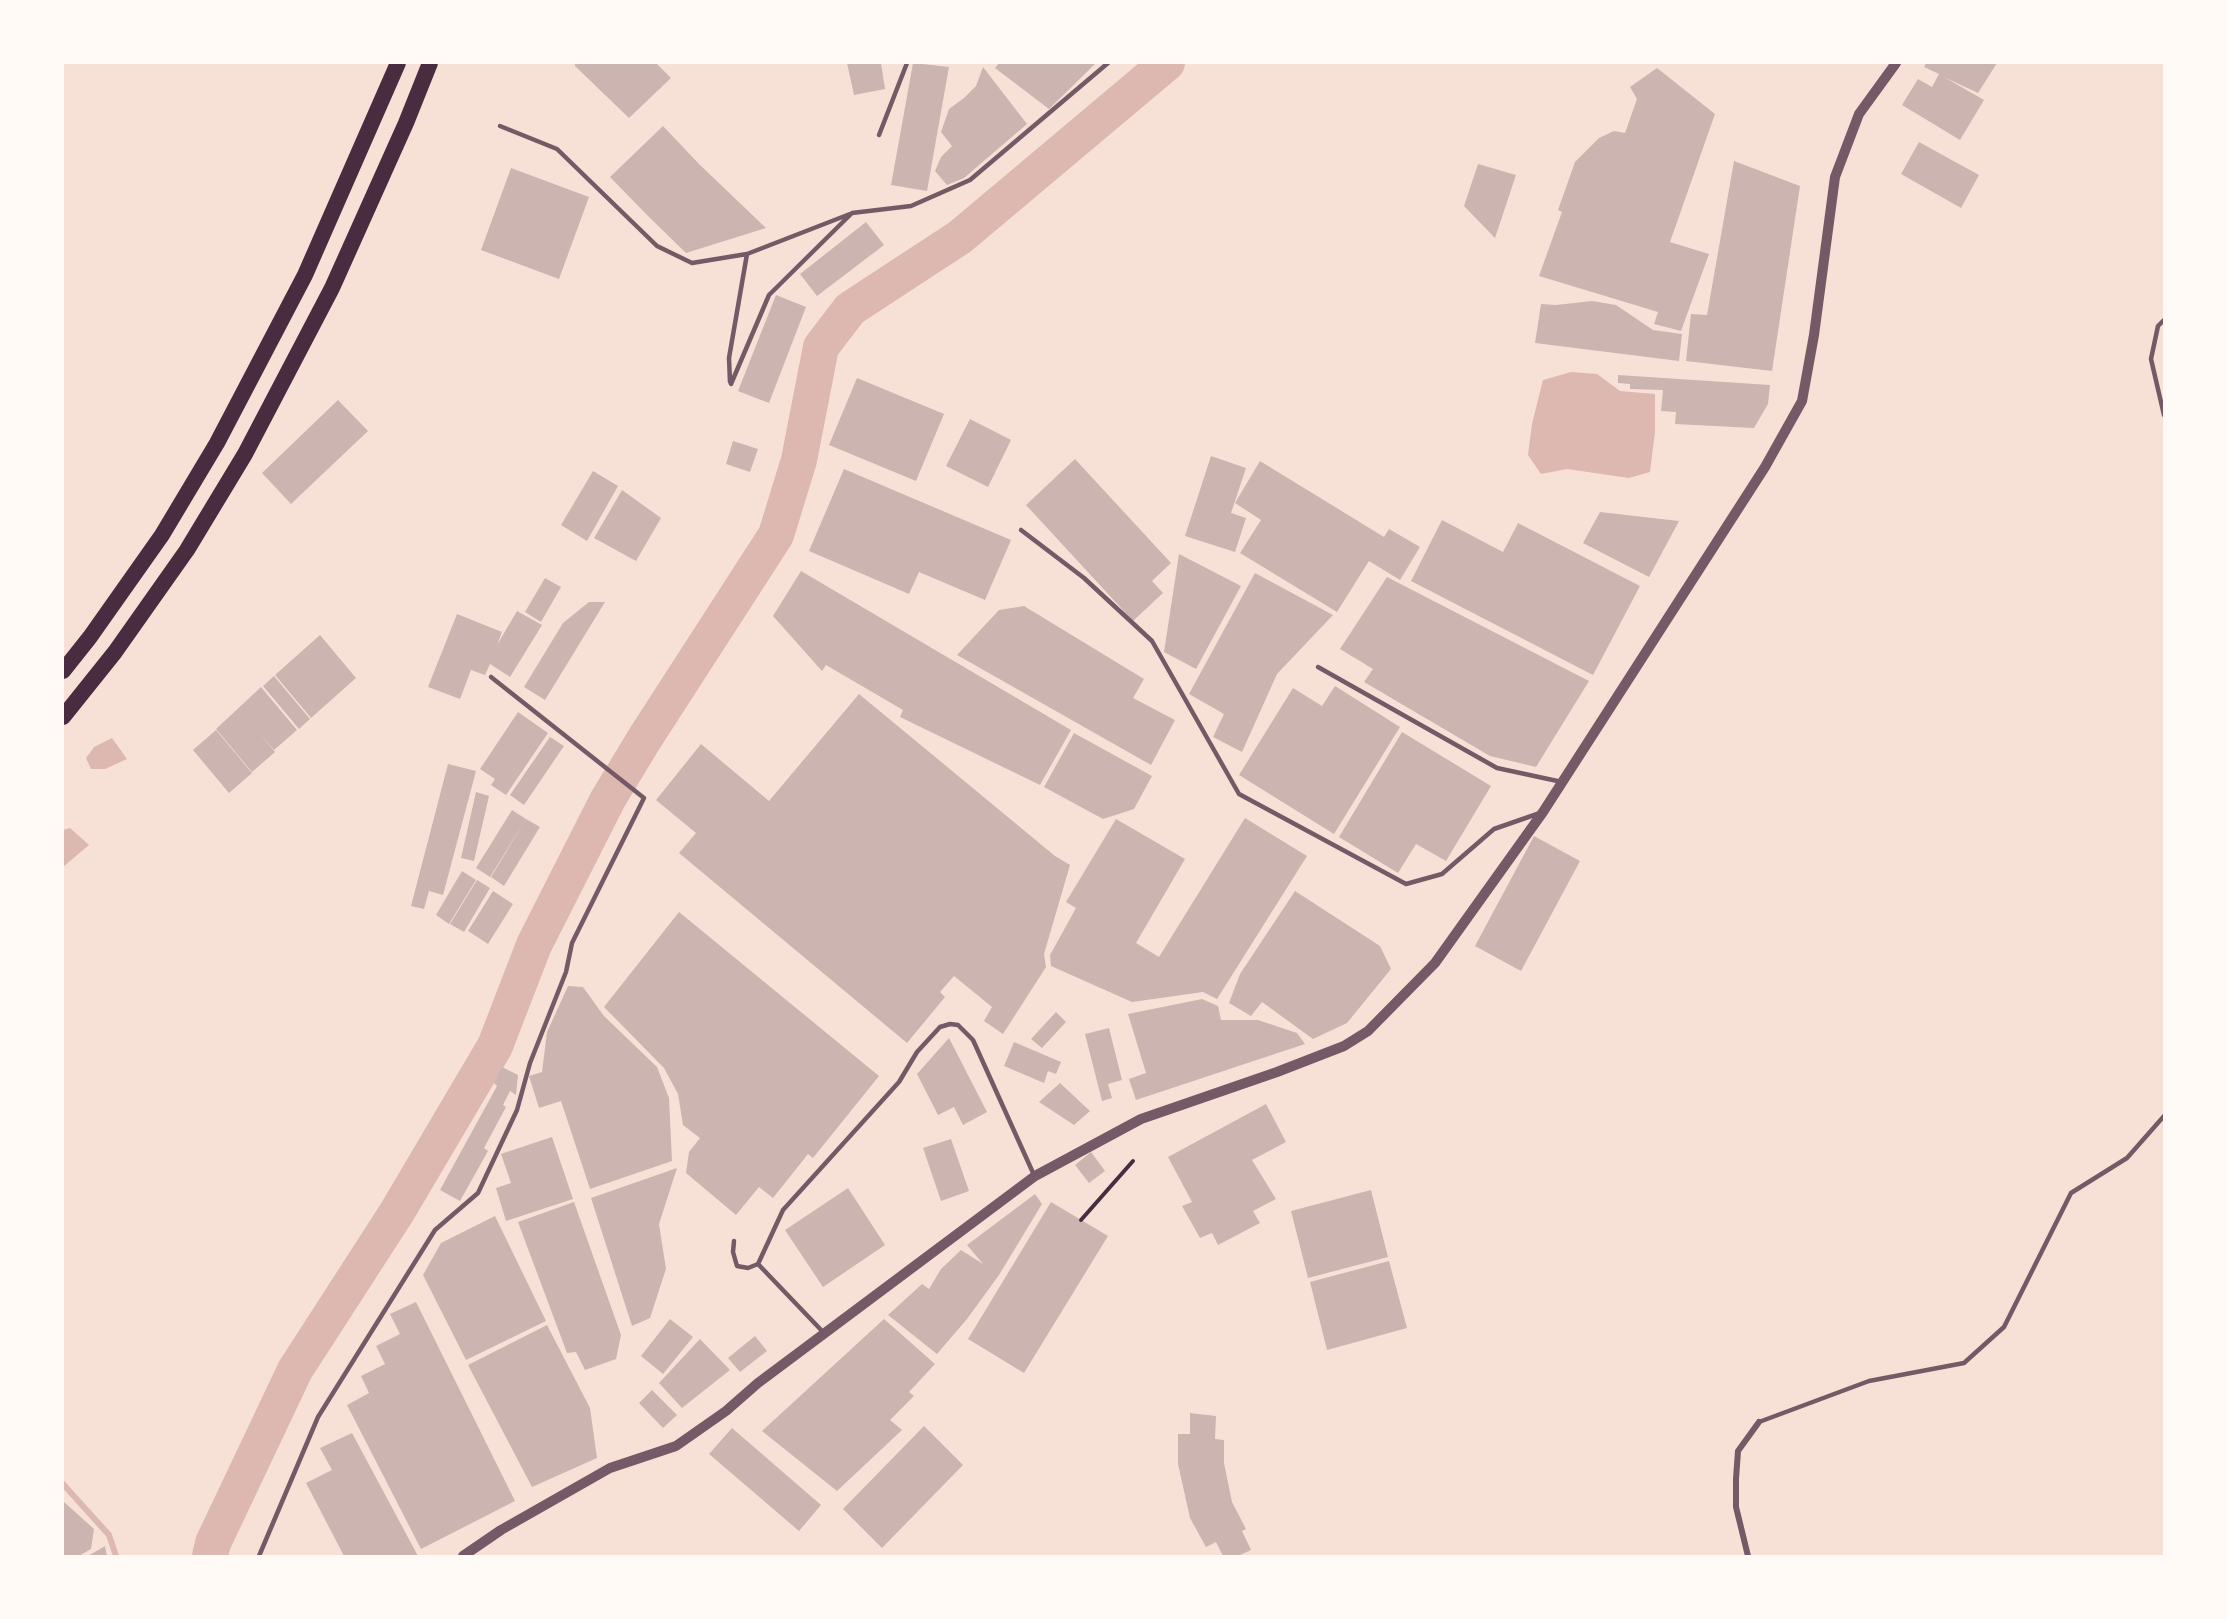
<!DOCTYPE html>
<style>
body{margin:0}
#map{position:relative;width:2227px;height:1619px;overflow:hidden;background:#f7e1d7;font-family:"Source Sans 3",sans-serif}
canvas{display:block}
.frame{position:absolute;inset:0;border:64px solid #fffaf5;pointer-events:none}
</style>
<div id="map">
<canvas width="2227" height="1619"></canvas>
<div class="frame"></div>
</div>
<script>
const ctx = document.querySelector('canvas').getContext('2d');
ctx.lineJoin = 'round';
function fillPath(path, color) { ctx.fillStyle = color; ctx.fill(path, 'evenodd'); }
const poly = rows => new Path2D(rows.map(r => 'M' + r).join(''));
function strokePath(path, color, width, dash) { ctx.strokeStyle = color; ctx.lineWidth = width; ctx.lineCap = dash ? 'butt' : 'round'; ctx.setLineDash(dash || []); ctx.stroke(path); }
fillPath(poly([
 [1571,372,1597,374,1620,391,1655,394,1655,432,1650,472,1629,478,1567,469,1541,474,1528,455,1532,424,1543,380],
 [112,738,127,759,105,769,91,769,86,758,94,747],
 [70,828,89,845,63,867,63,830]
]), '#dcb8b0');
strokePath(poly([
 [63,1484,109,1535,116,1556]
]), '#dcb8b0', 6);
strokePath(poly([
 [210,1556,213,1543,295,1370,397,1212,495,1046,534,945,608,799,645,738,776,535,799,460,821,347,850,309,960,237,1167,63]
]), '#dcb8b0', 36);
fillPath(poly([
 [575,63,656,63,671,78,629,118,575,66],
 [847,63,881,63,885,89,854,95],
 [913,63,949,67,927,191,891,185],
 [999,63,1096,63,1049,109,995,68],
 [1926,63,1997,63,1978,93,1944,77,1984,100,1960,140,1902,105,1918,79,1932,87,1939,74,1924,67],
 [983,67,1027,124,964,178,947,185,935,171,941,157,952,146,941,132,949,109,964,98,976,86],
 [1657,68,1715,114,1670,242,1709,254,1681,331,1654,324,1658,312,1539,276,1562,212,1558,210,1575,162,1599,138,1614,131,1625,133,1637,99,1630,87],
 [663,126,700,165,766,228,686,253,648,216,610,177],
 [1919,142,1979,175,1961,208,1901,174],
 [1734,161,1800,186,1772,371,1686,361,1691,314,1707,315],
 [1478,164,1516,175,1495,238,1464,206],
 [511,168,589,197,559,279,481,250],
 [866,222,884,245,817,296,800,274],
 [776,295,806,307,769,403,738,391],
 [1592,301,1616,305,1653,330,1682,334,1679,361,1535,343,1541,304,1556,305],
 [1618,375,1770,385,1768,404,1754,428,1675,424,1676,412,1661,411,1663,390,1630,389,1630,384,1618,383],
 [857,378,944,414,916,481,829,445],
 [338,400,368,431,291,504,262,473],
 [970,419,1011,440,988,487,946,466],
 [733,441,758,449,750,472,726,464],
 [1211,456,1246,468,1231,513,1246,518,1235,552,1185,536],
 [1075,459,1171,563,1152,581,1163,593,1133,621,1026,505],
 [1260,461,1384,537,1389,529,1420,547,1400,580,1369,561,1337,612,1240,553,1261,520,1235,503],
 [844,469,1011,540,985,600,919,572,909,594,809,551],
 [593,471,618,486,587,541,561,525],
 [622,490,661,518,636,561,594,538],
 [1600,512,1679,521,1649,577,1583,543],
 [1442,520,1503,552,1518,523,1640,586,1593,675,1411,581],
 [1179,554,1241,586,1196,669,1164,652],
 [801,571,1071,730,1040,785,900,717,903,710,826,665,822,671,773,616],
 [1255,573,1333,615,1277,674,1242,752,1213,737,1224,714,1189,694],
 [1387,577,1589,681,1536,767,1490,756,1364,682,1373,669,1340,649],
 [545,578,561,587,541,622,525,612],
 [589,602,605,602,545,700,524,687,563,623],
 [1024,606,1144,679,1133,698,1175,720,1151,765,957,655,999,610],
 [517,611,542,625,510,677,490,664,485,675,471,670,460,699,428,687,457,614,502,632,497,645],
 [320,635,356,678,311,718,275,675],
 [274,676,310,719,299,729,263,686],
 [1335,686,1400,727,1334,834,1239,775,1293,688,1322,706],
 [261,687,297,730,274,750,259,733,275,752,252,772,216,729],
 [859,694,1055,856,1070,865,1044,954,1046,967,1003,1034,984,1021,992,1007,954,976,940,992,945,997,907,1043,679,853,696,833,656,800,701,744,769,801],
 [518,712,548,733,506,795,491,785,495,779,480,769],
 [216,730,252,773,229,793,193,750],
 [1402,732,1491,786,1446,861,1416,844,1398,873,1339,837],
 [1074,733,1152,776,1134,809,1103,819,1044,787],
 [550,737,564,746,524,805,510,795],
 [448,764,476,771,443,895,429,891,424,909,411,906],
 [476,792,489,796,474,861,461,858],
 [512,810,526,819,490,877,476,868],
 [1245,818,1307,856,1217,999,1203,992,1132,1002,1051,966,1050,955,1076,908,1066,902,1116,819,1185,859,1136,943,1159,957],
 [526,819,540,827,504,886,491,877],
 [1534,836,1580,861,1521,971,1475,946],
 [462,871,476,880,449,924,436,915],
 [477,880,490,888,464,932,450,924],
 [493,891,513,904,488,944,468,931],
 [1295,891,1380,946,1391,969,1347,1023,1313,1039,1262,1002,1251,1016,1229,1003,1240,974],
 [679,912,879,1076,813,1158,808,1154,773,1198,759,1187,736,1215,686,1173,689,1152,700,1138,683,1125,678,1094,664,1068,604,1007],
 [568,986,583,987,604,1016,657,1067,669,1098,672,1161,590,1189,561,1101,539,1108,529,1076,542,1072,547,1032],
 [1202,999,1218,1006,1221,1020,1258,1020,1297,1033,1305,1044,1136,1100,1129,1079,1146,1073,1128,1014],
 [1056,1012,1066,1022,1042,1048,1031,1039],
 [1109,1028,1122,1080,1108,1084,1112,1098,1102,1101,1085,1034],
 [949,1038,987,1112,963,1125,954,1107,938,1115,917,1074],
 [1014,1042,1061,1062,1056,1074,1048,1071,1044,1083,1004,1066],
 [502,1067,518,1075,516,1095,510,1091,503,1105,506,1107,484,1148,488,1151,460,1201,440,1190,497,1086,494,1083],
 [1060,1083,1090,1111,1074,1125,1039,1102],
 [1266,1104,1286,1142,1252,1160,1276,1199,1253,1211,1260,1223,1218,1245,1212,1233,1200,1238,1182,1206,1192,1202,1168,1157],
 [552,1137,573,1199,506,1221,496,1188,511,1183,501,1154],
 [951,1139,969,1191,941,1201,923,1148],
 [1091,1152,1105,1171,1089,1183,1075,1165],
 [677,1168,659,1224,666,1269,650,1318,632,1326,591,1198],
 [848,1188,885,1245,823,1287,785,1230],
 [1371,1190,1388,1257,1308,1278,1291,1211],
 [1035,1194,1042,1204,999,1275,967,1319,937,1354,888,1315,922,1284,929,1289,941,1269,961,1250,983,1264,967,1245],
 [574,1202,621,1335,616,1359,585,1370,576,1352,567,1353,518,1222],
 [1051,1202,1108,1236,1024,1373,968,1339],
 [495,1216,546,1321,466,1360,423,1275,441,1243],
 [1389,1261,1407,1328,1327,1350,1310,1282],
 [416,1302,515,1501,421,1549,347,1405,369,1393,361,1376,385,1364,376,1346,400,1334,390,1314],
 [670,1319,693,1337,663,1374,641,1356],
 [884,1319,935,1364,909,1392,914,1396,890,1420,902,1430,837,1491,762,1431],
 [547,1325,590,1408,597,1458,532,1487,468,1365],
 [755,1336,767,1351,740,1372,728,1358],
 [700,1339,730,1370,682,1408,659,1383],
 [652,1390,677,1415,663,1428,639,1403],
 [1190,1413,1216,1416,1215,1439,1224,1440,1224,1463,1232,1502,1246,1529,1242,1531,1251,1550,1238,1556,1223,1556,1216,1542,1206,1547,1190,1518,1178,1464,1178,1434,1190,1434],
 [924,1426,963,1465,882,1548,843,1509],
 [732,1428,821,1505,799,1531,709,1454],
 [352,1433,418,1556,344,1556,306,1483,332,1470,320,1448],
 [63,1501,94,1529,91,1549,79,1556,63,1556],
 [105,1546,107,1556,88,1556]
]), '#ccb4b1');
strokePath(poly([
 [1081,1220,1133,1161]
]), '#4a2c40', 4);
strokePath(poly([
 [500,126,557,149,657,246,692,263,747,254,729,358,730,382],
 [879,135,907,63],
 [747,254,850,214],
 [2164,320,2158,326,2151,359,2164,415],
 [731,384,769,295,852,213,911,206,970,180,1108,63],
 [1021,530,1084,578,1152,641,1239,794,1406,884,1442,874,1494,829,1540,813],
 [1318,667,1497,768,1562,782],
 [734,1241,733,1252,737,1266,748,1268,758,1264,824,1333],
 [758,1264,783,1210,899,1082,917,1052,940,1027,950,1024,958,1025,973,1040,1034,1175],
 [1759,1422,1869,1381,1964,1363,2004,1327,2071,1193,2127,1158,2164,1116],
 [259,1556,318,1417,435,1230,478,1193,517,1110,530,1063,566,972,572,943,644,798,491,677]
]), '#755966', 4.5);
strokePath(poly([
 [1748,1556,1736,1507,1736,1479,1738,1451,1759,1422]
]), '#755966', 6);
strokePath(poly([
 [463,1556,501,1530,610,1468,676,1446,726,1411,758,1383,1035,1176,1141,1119,1277,1072,1344,1046,1368,1031,1435,963,1543,812,1765,467,1802,401,1814,335,1835,177,1859,114,1896,63]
]), '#755966', 10);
strokePath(poly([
 [63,671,90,637,162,535,217,443,305,275,398,63],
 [63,717,115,652,187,550,245,454,332,288,406,123,430,63]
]), '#4a2c40', 16);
</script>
